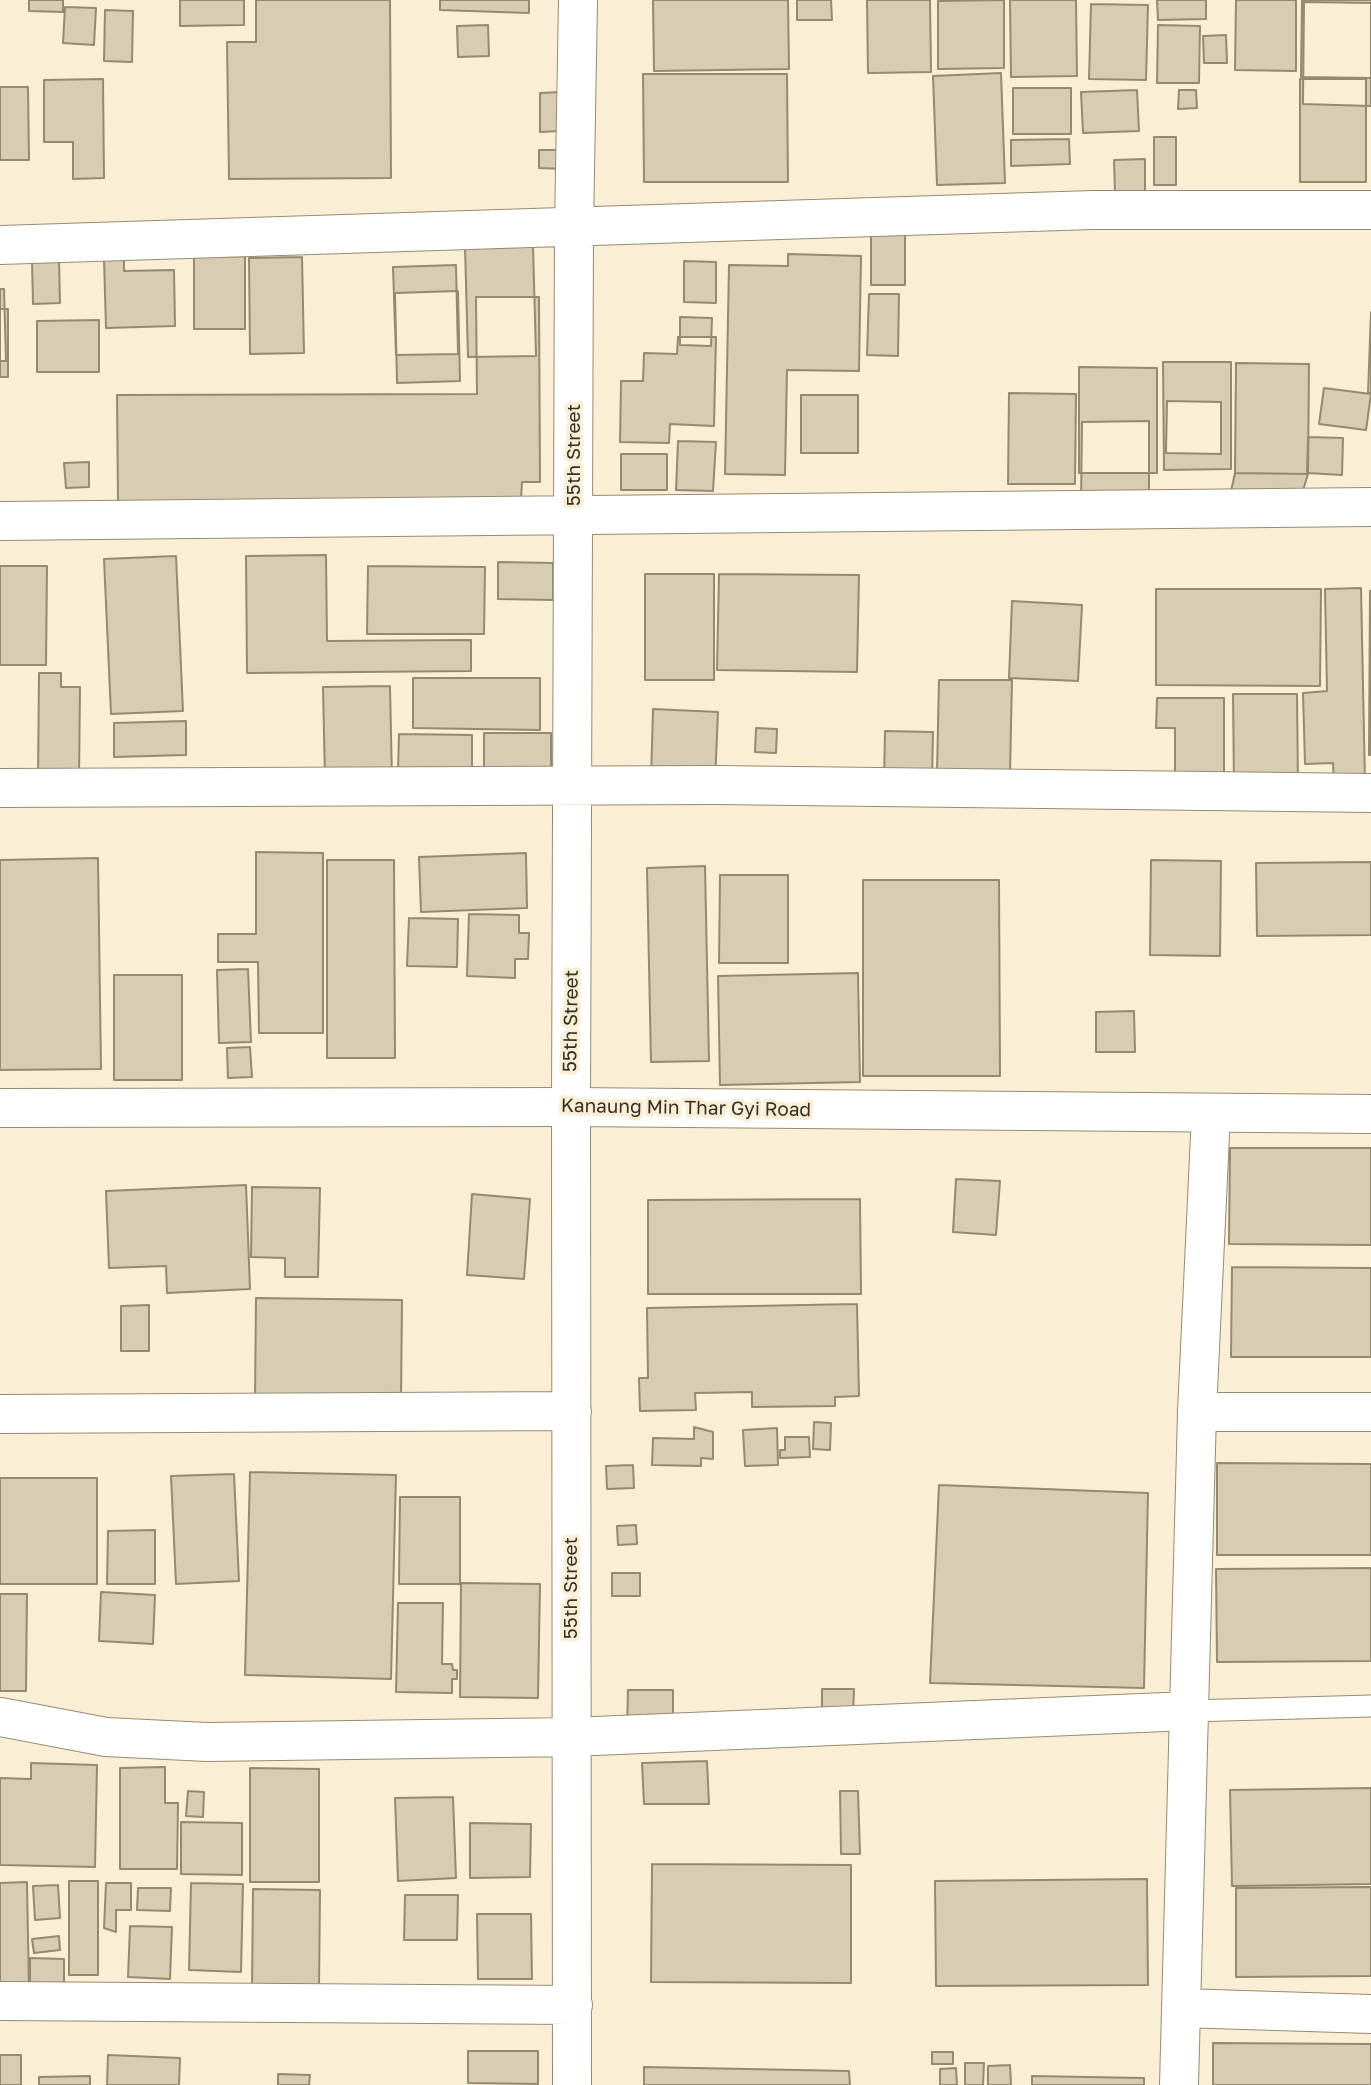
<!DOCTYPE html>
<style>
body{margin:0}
canvas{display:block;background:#faefd4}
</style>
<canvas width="1371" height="2085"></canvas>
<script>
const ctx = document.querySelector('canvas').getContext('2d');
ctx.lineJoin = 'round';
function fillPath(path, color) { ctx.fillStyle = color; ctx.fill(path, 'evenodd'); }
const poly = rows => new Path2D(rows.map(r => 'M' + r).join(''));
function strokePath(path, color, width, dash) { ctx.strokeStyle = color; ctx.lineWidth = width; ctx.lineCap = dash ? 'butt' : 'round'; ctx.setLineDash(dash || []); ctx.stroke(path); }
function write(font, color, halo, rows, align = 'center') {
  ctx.font = font + ' "Golos Text",sans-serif'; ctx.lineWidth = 7; ctx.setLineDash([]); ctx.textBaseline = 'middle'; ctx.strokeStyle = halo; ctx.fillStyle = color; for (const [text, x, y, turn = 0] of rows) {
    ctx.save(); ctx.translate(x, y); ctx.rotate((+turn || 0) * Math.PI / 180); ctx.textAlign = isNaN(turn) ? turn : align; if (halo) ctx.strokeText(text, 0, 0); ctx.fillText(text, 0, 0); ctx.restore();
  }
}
const building = poly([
 [29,0,63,0,63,12,29,11,29,0],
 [180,0,244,0,244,25,180,26,180,0],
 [256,0,390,0,391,178,229,179,227,42,256,42,256,0],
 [440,0,529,0,529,13,440,10,440,0],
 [653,0,788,0,789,69,654,71,653,0],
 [797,0,831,0,832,20,797,20,797,0],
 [867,0,930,0,931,72,868,73,867,0],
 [1004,0,1004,68,938,69,938,1,1004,0],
 [1010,0,1076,0,1077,76,1011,77,1010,0],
 [1157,0,1206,0,1206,19,1158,20,1157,0],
 [1236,0,1296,0,1296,71,1235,70,1236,0],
 [1302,0,1371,0,1371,78,1301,77,1302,0],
 [1304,2,1371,3,1371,106,1303,104,1304,2],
 [1091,4,1148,5,1146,80,1089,79,1091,4],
 [65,7,96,8,94,45,63,43,65,7],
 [105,10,133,11,132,62,104,61,105,10],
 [488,25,489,56,458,57,457,26,488,25],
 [1158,25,1200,26,1199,83,1157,83,1158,25],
 [1226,35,1227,63,1204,63,1203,36,1226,35],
 [1001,73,1005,183,937,185,933,76,1001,73],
 [643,74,787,74,788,182,644,182,643,74],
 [103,79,104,178,73,179,73,142,44,142,44,80,103,79],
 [1300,79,1366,79,1366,182,1300,182,1300,79],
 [0,87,28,87,29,160,0,160,0,87],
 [1013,88,1071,88,1071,134,1013,134,1013,88],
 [1137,90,1139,131,1083,133,1081,92,1137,90],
 [1179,90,1196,90,1197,108,1178,109,1179,90],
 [561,92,561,131,540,132,540,93,561,92],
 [1154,137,1176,137,1176,185,1154,185,1154,137],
 [1069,139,1070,164,1011,166,1011,140,1069,139],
 [539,150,567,150,567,169,539,168,539,150],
 [1145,159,1145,193,1115,193,1114,160,1145,159],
 [871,227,905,227,905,285,871,285,871,227],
 [533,246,536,356,468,357,465,247,533,246],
 [788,254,861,256,859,371,787,370,785,475,725,474,729,265,788,266,788,254],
 [245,256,245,329,194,329,194,257,245,256],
 [302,257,304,353,250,354,249,258,302,257],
 [59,259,60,303,33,304,32,260,59,259],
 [104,259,124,259,124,271,174,270,175,326,106,328,104,259],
 [684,261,716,262,716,303,684,302,684,261],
 [456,265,458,354,396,355,393,267,456,265],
 [0,289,4,289,6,361,0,361,0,289],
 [458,291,460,381,397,383,395,293,458,291],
 [869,294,899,294,898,356,867,355,869,294],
 [476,297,539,297,540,482,522,482,521,501,118,502,117,395,477,394,476,297],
 [0,309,8,309,8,377,0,377,0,309],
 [1371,312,1371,393,1368,393,1371,312],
 [680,317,712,318,711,346,680,345,680,317],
 [99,320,99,372,37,372,37,321,99,320],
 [678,337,716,337,714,426,670,424,669,443,620,442,621,381,643,381,644,353,677,354,678,337],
 [1163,362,1231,362,1231,469,1164,470,1163,362],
 [1236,363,1309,364,1308,474,1235,473,1236,363],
 [1079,367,1157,368,1157,473,1079,473,1079,367],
 [1324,388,1371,394,1366,430,1319,424,1324,388],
 [1009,393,1076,394,1075,484,1008,484,1009,393],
 [801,395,858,395,858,453,801,453,801,395],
 [1167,401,1221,402,1221,454,1166,453,1167,401],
 [1149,421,1149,504,1081,503,1082,422,1149,421],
 [1308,437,1343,438,1342,475,1307,473,1308,437],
 [678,441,716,442,713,491,676,490,678,441],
 [621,454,667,454,667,490,621,490,621,454],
 [89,462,89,487,66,488,64,463,89,462],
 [1235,473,1308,474,1301,497,1230,496,1235,473],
 [326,555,327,641,471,640,471,671,247,673,246,556,326,555],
 [176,556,183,711,111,714,104,559,176,556],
 [498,562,553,563,553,600,498,599,498,562],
 [0,566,47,566,46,665,0,665,0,566],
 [368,566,485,567,484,634,367,634,368,566],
 [645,574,714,574,714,680,645,680,645,574],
 [719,574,859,575,857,672,717,670,719,574],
 [1361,588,1365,783,1334,784,1333,763,1305,764,1303,693,1327,691,1325,589,1361,588],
 [1156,589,1321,589,1320,686,1156,685,1156,589],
 [1370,591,1371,591,1371,755,1369,755,1370,591],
 [1012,601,1082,605,1078,681,1009,678,1012,601],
 [39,673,61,673,61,687,80,687,79,780,38,779,39,673],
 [413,678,540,678,540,730,413,728,413,678],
 [939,680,1012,680,1010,773,937,771,939,680],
 [390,686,392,779,325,780,323,687,390,686],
 [1233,694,1297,694,1298,785,1234,785,1233,694],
 [1157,698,1224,698,1224,780,1175,780,1175,728,1156,728,1157,698],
 [653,709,718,712,715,782,651,780,653,709],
 [186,721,186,755,114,757,114,723,186,721],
 [756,728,777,729,776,753,755,752,756,728],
 [885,731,933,732,932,782,884,781,885,731],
 [484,733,551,733,551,772,484,771,484,733],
 [399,734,472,735,472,774,398,772,399,734],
 [256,852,323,853,323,1033,259,1033,258,962,218,962,218,934,256,934,256,852],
 [526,853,527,908,421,912,419,857,526,853],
 [98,858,101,1069,0,1070,0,860,98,858],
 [327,860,394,860,395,1058,327,1058,327,860],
 [1151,860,1221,861,1220,956,1150,955,1151,860],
 [1371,862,1371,935,1257,936,1256,863,1371,862],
 [705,866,709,1061,651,1062,647,868,705,866],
 [720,875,788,875,788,963,719,963,720,875],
 [863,880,999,880,1000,1076,863,1076,863,880],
 [469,914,519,915,519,933,529,933,528,959,515,959,515,978,467,976,469,914],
 [409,918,458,919,457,967,407,966,409,918],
 [248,969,251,1042,219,1043,217,970,248,969],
 [858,973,860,1082,720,1085,718,976,858,973],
 [114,975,182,975,182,1080,114,1080,114,975],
 [1134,1011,1135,1052,1096,1052,1096,1012,1134,1011],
 [250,1047,252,1077,228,1078,227,1048,250,1047],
 [1230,1148,1371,1148,1371,1245,1229,1244,1230,1148],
 [956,1179,1000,1181,996,1235,953,1232,956,1179],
 [246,1185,250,1289,167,1293,166,1266,109,1268,106,1191,246,1185],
 [252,1187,320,1188,318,1277,285,1277,285,1258,251,1257,252,1187],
 [472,1194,530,1199,524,1279,467,1275,472,1194],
 [860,1199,861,1294,648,1294,648,1200,860,1199],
 [1232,1267,1371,1268,1371,1357,1231,1357,1232,1267],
 [256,1298,402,1300,401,1402,255,1400,256,1298],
 [857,1304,859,1396,835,1397,835,1406,752,1407,752,1392,695,1393,696,1410,640,1411,639,1378,648,1378,647,1308,857,1304],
 [149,1305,149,1351,121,1351,121,1306,149,1305],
 [814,1422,831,1423,830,1450,813,1449,814,1422],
 [694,1427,713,1432,713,1459,701,1458,701,1466,652,1465,653,1438,694,1439,694,1427],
 [777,1428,778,1465,745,1466,743,1430,777,1428],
 [785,1437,809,1437,810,1457,780,1458,780,1450,785,1450,785,1437],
 [1217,1463,1371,1464,1371,1555,1217,1555,1217,1463],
 [633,1465,634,1488,607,1489,606,1466,633,1465],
 [250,1472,396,1475,391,1679,245,1675,250,1472],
 [234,1474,239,1581,176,1584,171,1476,234,1474],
 [0,1478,97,1478,97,1584,0,1584,0,1478],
 [939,1485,1148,1493,1144,1688,930,1683,939,1485],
 [400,1497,460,1497,460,1584,399,1584,400,1497],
 [636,1525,637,1544,618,1545,617,1526,636,1525],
 [155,1530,155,1584,107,1584,108,1531,155,1530],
 [1371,1568,1371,1661,1217,1662,1216,1569,1371,1568],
 [612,1573,640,1573,640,1596,612,1596,612,1573],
 [461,1583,540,1584,538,1698,460,1697,461,1583],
 [101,1592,155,1595,153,1644,99,1641,101,1592],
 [0,1594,27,1594,26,1691,0,1691,0,1594],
 [398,1603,443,1603,442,1664,452,1664,453,1670,457,1670,457,1679,452,1679,452,1693,396,1692,398,1603],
 [822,1689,854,1689,853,1715,822,1718,822,1689],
 [628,1690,673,1690,673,1728,627,1728,628,1690],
 [707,1761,709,1804,644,1804,642,1763,707,1761],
 [31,1763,97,1765,95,1867,0,1865,0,1778,31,1779,31,1763],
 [165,1767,165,1803,178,1803,177,1869,120,1869,120,1768,165,1767],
 [250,1768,319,1769,319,1882,250,1882,250,1768],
 [1371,1788,1371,1884,1232,1886,1230,1790,1371,1788],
 [188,1791,204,1792,203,1817,186,1816,188,1791],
 [840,1791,858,1791,860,1854,841,1854,840,1791],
 [453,1797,456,1878,398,1881,395,1798,453,1797],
 [181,1822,242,1823,242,1875,181,1874,181,1822],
 [470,1823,531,1824,530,1877,470,1878,470,1823],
 [652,1864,851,1865,851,1983,651,1982,652,1864],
 [1147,1879,1148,1985,936,1986,935,1881,1147,1879],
 [69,1881,98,1881,98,1975,69,1975,69,1881],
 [27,1882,29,1990,0,1990,0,1883,27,1882],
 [106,1883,131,1883,131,1910,116,1910,116,1932,104,1928,106,1883],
 [191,1883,243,1884,241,1972,189,1970,191,1883],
 [58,1885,60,1918,35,1920,33,1886,58,1885],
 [1371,1887,1371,1976,1236,1977,1236,1888,1371,1887],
 [138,1888,171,1888,170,1911,137,1910,138,1888],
 [253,1889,320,1890,319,1990,252,1989,253,1889],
 [405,1895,458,1895,457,1940,404,1940,405,1895],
 [477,1914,531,1914,532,1979,478,1979,477,1914],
 [130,1926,172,1927,170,1979,128,1977,130,1926],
 [59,1936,60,1950,34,1953,32,1939,59,1936],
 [30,1958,64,1959,64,1992,30,1991,30,1958],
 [1213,2043,1371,2044,1371,2085,1213,2085,1213,2043],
 [468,2051,538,2051,538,2084,468,2083,468,2051],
 [932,2052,953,2052,953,2064,932,2064,932,2052],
 [0,2055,21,2055,21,2085,0,2085,0,2055],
 [108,2055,180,2058,179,2085,107,2085,108,2055],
 [965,2063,984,2063,983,2085,965,2085,965,2063],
 [1010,2065,1011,2085,988,2085,988,2066,1010,2065],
 [644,2067,849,2071,850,2085,644,2085,644,2067],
 [956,2068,957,2085,940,2085,940,2069,956,2068],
 [278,2074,310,2075,309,2085,278,2085,278,2074],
 [90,2076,90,2085,39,2085,39,2077,90,2076],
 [1032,2076,1144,2078,1144,2085,1032,2085,1032,2076]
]);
fillPath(building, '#d8cdb3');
strokePath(building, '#948a71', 2);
const service = poly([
 [1189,1711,1371,1706]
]);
const minor = poly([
 [0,245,1093,210,1371,210],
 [0,521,1371,507],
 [0,788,714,785,1371,793],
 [1197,1412,1371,1412],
 [0,1414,572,1411],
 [0,1717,106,1737,207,1742,571,1737,1189,1711],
 [0,2001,573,2005],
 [1181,2008,1371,2014],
 [572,2085,571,1107,574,228,578,0],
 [1179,2085,1197,1412,1211,1114]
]);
const tertiary = poly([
 [0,1108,571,1107,1371,1114]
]);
strokePath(service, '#968b72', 23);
strokePath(minor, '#968b72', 40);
strokePath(tertiary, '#968b72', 40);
strokePath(service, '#fff', 21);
strokePath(minor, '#fff', 38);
strokePath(tertiary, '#fff', 38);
write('19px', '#353026', '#faefd4', [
 ["55th Street",574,455,-90],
 ["55th Street",571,1021,-89],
 ["Kanaung Min Thar Gyi Road",686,1108,1],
 ["55th Street",571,1588,-90]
]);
</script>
